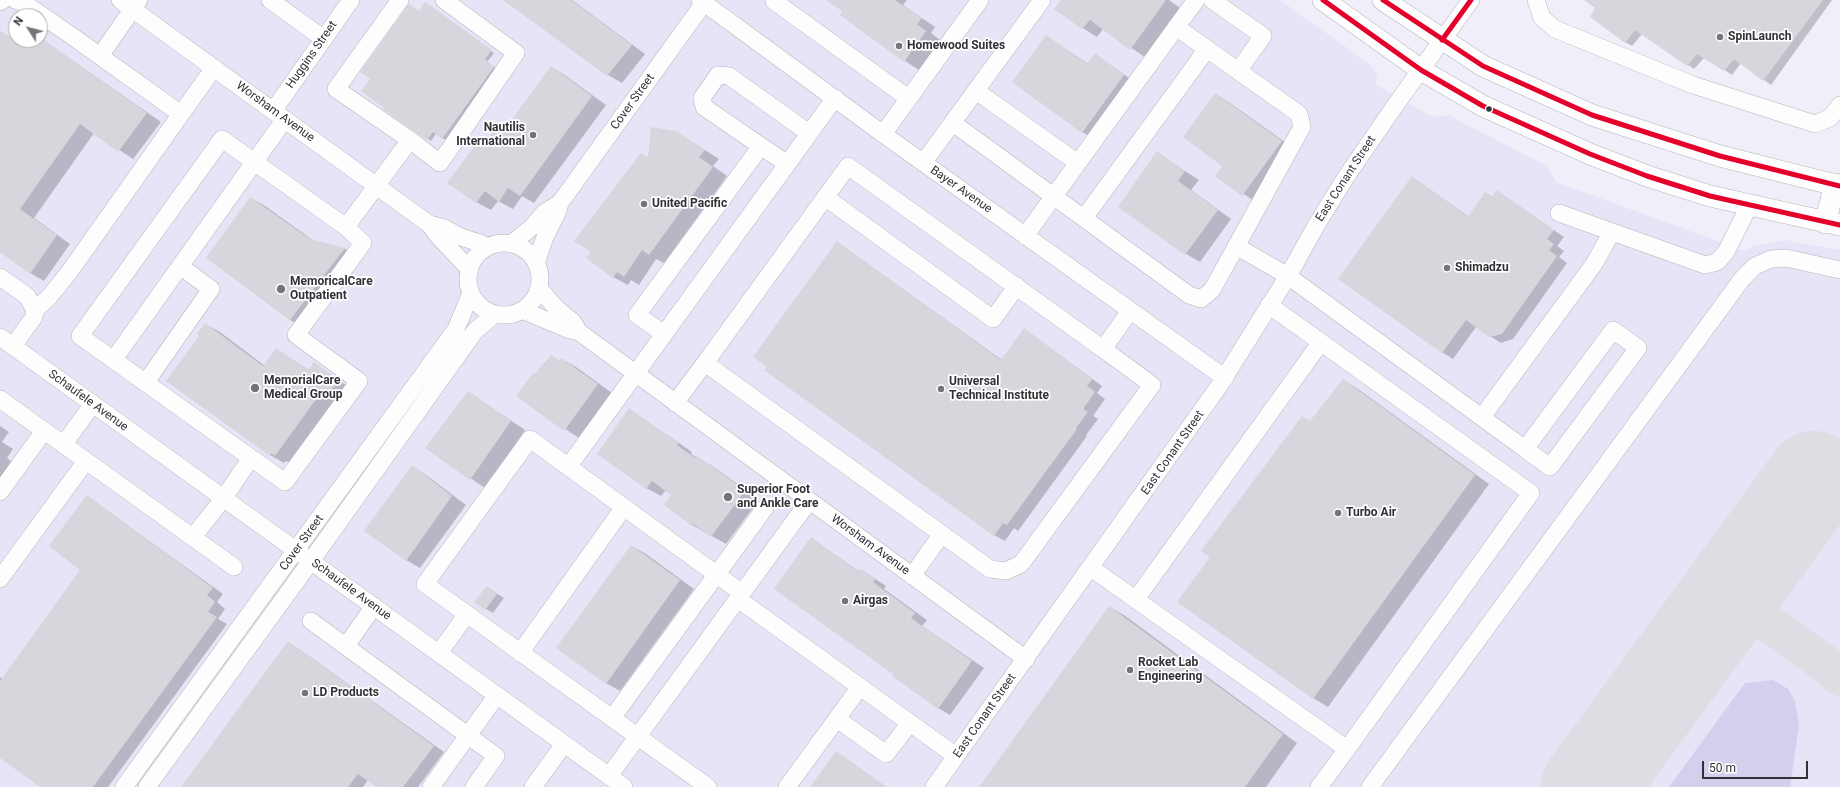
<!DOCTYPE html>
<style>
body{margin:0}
#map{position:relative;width:1840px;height:787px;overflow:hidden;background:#f0eff9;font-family:Roboto,sans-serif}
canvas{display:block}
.north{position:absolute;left:8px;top:8px;width:40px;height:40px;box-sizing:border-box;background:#fff;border:1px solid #adadaf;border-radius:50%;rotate:306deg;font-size:11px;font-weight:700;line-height:16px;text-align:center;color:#323137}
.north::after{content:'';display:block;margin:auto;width:14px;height:18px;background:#74747b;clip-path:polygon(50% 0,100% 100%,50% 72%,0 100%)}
.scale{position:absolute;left:1702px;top:761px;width:106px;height:18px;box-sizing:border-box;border:2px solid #323137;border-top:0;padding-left:5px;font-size:12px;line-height:14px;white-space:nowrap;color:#323137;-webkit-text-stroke:3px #fff;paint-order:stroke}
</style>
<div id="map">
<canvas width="1840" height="787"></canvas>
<div class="north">N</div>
<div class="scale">50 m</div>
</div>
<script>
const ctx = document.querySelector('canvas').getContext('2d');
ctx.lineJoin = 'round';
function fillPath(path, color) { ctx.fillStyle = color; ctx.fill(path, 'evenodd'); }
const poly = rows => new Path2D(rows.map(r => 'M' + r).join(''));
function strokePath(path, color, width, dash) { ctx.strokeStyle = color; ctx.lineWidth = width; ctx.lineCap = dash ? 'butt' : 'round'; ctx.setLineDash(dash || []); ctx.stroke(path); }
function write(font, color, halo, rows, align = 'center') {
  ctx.font = font + ' Roboto,sans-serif'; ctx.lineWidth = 3.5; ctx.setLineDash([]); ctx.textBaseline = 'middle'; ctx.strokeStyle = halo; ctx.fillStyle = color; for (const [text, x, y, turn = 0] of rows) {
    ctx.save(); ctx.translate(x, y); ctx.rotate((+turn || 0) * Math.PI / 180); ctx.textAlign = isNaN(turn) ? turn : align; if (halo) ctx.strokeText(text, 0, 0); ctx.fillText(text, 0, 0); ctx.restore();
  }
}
fillPath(poly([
 [0,0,1280,0,1371,65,1377,74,1376,85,1433,117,1448,115,1547,166,1556,182,1745,251,1753,246,1785,240,1840,250,1840,787,0,787],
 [16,16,40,16,40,40,16,40]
]), '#e6e4f6');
fillPath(poly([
 [1773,680,1788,689,1795,701,1799,726,1790,787,1669,787,1745,683]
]), '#d3cfed');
fillPath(poly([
 [504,0,572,0,645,54,622,83,608,75],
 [828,0,907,0,903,5,935,27,931,33,940,40,919,70,905,61,841,15,843,11],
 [1062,0,1169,0,1180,8,1145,57,1103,29,1097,37,1083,28,1056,8],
 [1585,0,1832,0,1771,85,1741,63,1732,75,1705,57,1694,69,1642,34,1632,46,1625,42,1596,8],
 [429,5,494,53,487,62,497,69,446,140,436,134,431,141,384,109,419,12],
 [16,31,16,40,40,40,40,38,161,122,133,159,94,133,34,218,70,244,44,281,30,273,0,251,0,37,9,37],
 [1046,36,1088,64,1095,55,1138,84,1097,140,1082,132],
 [552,67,566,76,606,105,534,203,522,196,513,209,498,201,491,210,476,202,476,145,482,149,493,133,501,137],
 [1216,94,1230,103,1296,150,1257,203,1217,176,1224,166],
 [676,132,719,159,713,166,727,176,664,263,656,259,639,285,631,280,628,285,613,277,649,158],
 [1157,153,1199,180,1191,190,1231,219,1200,262,1186,254],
 [1412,177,1469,217,1486,193,1493,197,1497,191,1564,237,1557,246,1564,251,1559,257,1567,263,1513,339,1501,343,1476,327,1453,359,1442,352],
 [251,198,265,206,314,241,345,249,359,257,305,328,290,320,207,258],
 [837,242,1002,360,1024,329,1102,386,1097,393,1105,399,1093,416,1098,419,1086,435,1087,436,1018,531,1014,528,1005,541,994,535],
 [205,324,220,332,265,366,276,349,309,370,314,364,355,391,290,463,286,461,284,463,270,455,200,336],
 [551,356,560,361,562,359,576,367,612,393,579,438,517,396],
 [1343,380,1358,389,1489,484,1328,707,1313,698,1310,422],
 [468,392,525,430,485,488,427,448],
 [630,410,692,452,691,454,697,458,712,466,752,494,750,496,758,501,726,544,692,525,672,495,666,490,661,496,646,488],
 [0,426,9,432,2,442,13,449,7,458,17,466,0,481],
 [412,466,426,475,466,505,420,568,406,560],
 [88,497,223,594,217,602,225,609,218,619,227,624,108,787,42,787,0,756,0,677,3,679,81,569],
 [811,538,860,572,862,570,886,586,884,589,927,620,922,626,984,668,950,715,938,708,894,673],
 [632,546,646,554,694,589,620,691,606,683],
 [487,587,504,598,493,613,486,609],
 [1109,607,1124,615,1297,743,1266,787,980,787],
 [299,649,444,752,418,787,379,787,368,780,363,787,182,787]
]), '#0003');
strokePath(poly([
 [1729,595,1824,663,1840,677]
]), '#dedde4', 38);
strokePath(poly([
 [1589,787,1814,479]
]), '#dedde4', 96);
fillPath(poly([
 [503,0,571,0,632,45,607,76],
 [826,0,895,0,922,18,917,24,926,31,904,62,840,15,842,11],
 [1061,0,1166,0,1130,50,1090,20,1082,29,1054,9],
 [1584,0,1823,0,1763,81,1734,59,1724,71,1697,54,1687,66,1635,30,1625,43,1590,17,1595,8],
 [425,2,492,50,485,59,494,67,442,139,433,132,427,140,383,109,384,108,361,91,370,79,360,72,409,4,419,11],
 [16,26,16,40,44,40,147,113,118,152,80,124,20,209,57,235,30,274,0,252,0,31,9,36],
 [1046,35,1087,64,1095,53,1124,75,1082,133,1012,82],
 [551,66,592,96,520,196,508,188,499,202,485,191,476,203,447,183,476,144,480,149,493,132,499,137],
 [1215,93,1282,141,1242,196,1215,176,1222,166,1183,137],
 [651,127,676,131,705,150,699,157,713,167,649,255,642,250,624,277,617,272,613,278,586,258,591,252,574,241,641,153,648,157],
 [1157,151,1185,171,1178,181,1218,210,1185,255,1118,207],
 [1412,176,1468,217,1485,192,1492,197,1497,190,1554,230,1547,239,1554,244,1549,250,1557,256,1502,334,1489,337,1466,320,1442,353,1338,279],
 [250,197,310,239,345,248,290,320,206,258],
 [837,241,1001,360,1024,328,1092,379,1087,386,1095,392,1083,409,1088,412,1076,428,1077,429,1007,525,1003,523,994,536,764,370,767,367,753,357],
 [205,323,263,366,276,348,308,370,314,362,341,382,314,402,275,456,271,453,270,456,166,381,199,336,197,334],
 [551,355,559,361,561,358,598,384,564,431,516,396,533,373,535,374,543,363,544,365],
 [1343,379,1475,475,1313,699,1177,602,1210,557,1201,551,1302,416,1310,421],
 [468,391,511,421,470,480,425,448],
 [629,408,678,443,677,445,695,458,697,456,738,485,736,487,744,492,711,537,693,524,692,526,664,505,671,495,652,481,646,489,597,454],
 [412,465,452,496,406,561,364,531],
 [87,495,213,588,207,595,215,602,208,612,217,617,93,787,40,787,0,758,0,681,80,570,49,546],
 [811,537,859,572,861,569,875,579,873,582,915,613,911,618,972,661,938,709,892,676,893,674,774,589],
 [631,545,680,580,606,684,556,648],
 [487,586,497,594,485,610,474,602],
 [1109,606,1283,734,1245,787,979,787],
 [288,641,434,746,403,787,377,787,358,774,348,787,181,787],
 [836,751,887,787,810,787]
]), '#d6d6dd');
const minor = poly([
 [15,0,24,3,69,34,181,114,214,68],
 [120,0,429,224,438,236,470,270],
 [270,0,324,39],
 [400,0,336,89,410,140],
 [700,0,883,134,1225,378],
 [775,0,774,1,908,98],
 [1212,0,1263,36,1238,71],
 [1536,0,1542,18,1555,29,1693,85,1815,124,1830,118,1840,105],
 [0,2,3,0],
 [100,56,139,0],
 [976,91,1078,163],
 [273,111,351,0],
 [953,123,1189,295,1201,299,1212,290,1302,127,1299,114,1176,27],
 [883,134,980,0],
 [923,163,1042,0],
 [787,164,704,107,702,98,718,75,729,76,809,133],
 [825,197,993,319,1017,286],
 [1559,213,1705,265,1717,262,1726,252,1750,204],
 [1084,218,1207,49],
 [429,224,444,228,461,237,480,243,488,247],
 [1025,236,1196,0],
 '468 279a36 36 0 1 1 72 0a36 36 0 1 1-72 0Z',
 [511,244,532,227,544,213,560,203,706,0],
 [1236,246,1288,276,1525,449,1613,330,1638,348,1550,467,1525,449],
 [536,263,545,237,557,213,560,203],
 [0,277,27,296,35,310,34,317,13,346],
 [539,288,556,308,573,322,579,332,1026,659],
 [1269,305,1531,493,1347,749],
 [35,310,50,296,70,271,181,114],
 [522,310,567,329,579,332],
 [664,334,637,315,761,146],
 [0,337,624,787],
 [1103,349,848,166,705,363,990,569,1006,571,1021,564,1152,385,1103,349,1130,311],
 [114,359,285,119],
 [146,382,211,289,180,266],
 [0,399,234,567],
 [675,403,705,363],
 [1482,417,1594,264,1612,232],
 [63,445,93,404],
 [251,458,80,336,222,139,346,227],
 [568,467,835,98],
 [0,492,44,431],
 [193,537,223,499,251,458,285,482,359,381,296,335,363,243,346,227,410,140,440,163,516,53,444,0],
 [1091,568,1347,749,1319,787],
 [912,576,941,535],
 [0,579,86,461],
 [738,599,956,756],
 [1136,599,1321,342],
 [311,621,496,756,474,787],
 [346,646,374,606],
 [439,653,467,614],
 [520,653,624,507],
 [612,718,765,508],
 [837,719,886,754,910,723],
 [609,776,809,501],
 [124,787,456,329,471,293],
 [147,787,311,561,475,331,495,314],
 [431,787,497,695],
 [533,787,564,744],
 [708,787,425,584,530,439,742,593],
 [787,787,860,687],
 [934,787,1219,386,1288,276,1317,224,1346,177,1394,107,1471,0],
 [1370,787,1742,279,1755,266,1771,259,1786,258,1840,270]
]);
const major = poly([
 [1323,0,1421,70,1483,106,1590,154,1647,176,1710,196,1840,225],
 [1383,0,1483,66,1592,115,1720,156,1840,186],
 [1825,223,1835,184]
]);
strokePath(minor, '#b5b4bb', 18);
strokePath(major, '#b5b4bb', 22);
strokePath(minor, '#fdfdfe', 17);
strokePath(major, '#fdfdfe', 21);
strokePath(poly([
 [1323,0,1421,70,1483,106,1590,154,1647,176,1710,196,1840,225],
 [1383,0,1483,66,1592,115,1720,156,1840,186],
 [1442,40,1471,0]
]), '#e4002b', 5);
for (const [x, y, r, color] of [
 [1720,37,4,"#74747b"],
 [899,46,4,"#74747b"],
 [1489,109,3.5,"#323137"],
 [533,135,4,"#74747b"],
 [644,204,4,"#74747b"],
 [1447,268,4,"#74747b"],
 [281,289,5,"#74747b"],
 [255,388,5,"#74747b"],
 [941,389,4,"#74747b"],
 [728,497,5,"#74747b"],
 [1338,513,4,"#74747b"],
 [845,601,4,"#74747b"],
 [1130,670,4,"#74747b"],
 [305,693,4,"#74747b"]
]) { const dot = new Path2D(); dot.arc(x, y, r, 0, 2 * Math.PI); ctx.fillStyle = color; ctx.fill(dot); strokePath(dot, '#fff', 1.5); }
write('bold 12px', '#323137', '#fff', [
 ["SpinLaunch",1728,37],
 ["Homewood Suites",907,46],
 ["Nautilis",525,128,"right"],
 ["International",525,142,"right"],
 ["United Pacific",652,204],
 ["Shimadzu",1455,268],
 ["MemoricalCare",290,282],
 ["Outpatient",290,296],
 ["MemorialCare",264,381],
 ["Medical Group",264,395],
 ["Universal",949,382],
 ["Technical Institute",949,396],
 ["Superior Foot",737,490],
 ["and Ankle Care",737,504],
 ["Turbo Air",1346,513],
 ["Airgas",853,601],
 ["Rocket Lab",1138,663],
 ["Engineering",1138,677],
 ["LD Products",313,693]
], 'left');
write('12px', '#323137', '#fff', [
 ["Huggins Street",312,55,-55],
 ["Cover Street",633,102,-54],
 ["Worsham Avenue",275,112,36],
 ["East Conant Street",1346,179,-57],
 ["Bayer Avenue",961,190,35],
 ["Schaufele Avenue",88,401,36],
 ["East Conant Street",1173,453,-55],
 ["Cover Street",302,543,-54],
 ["Worsham Avenue",870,545,36],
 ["Schaufele Avenue",351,590,36],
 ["East Conant Street",985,716,-55]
]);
</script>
